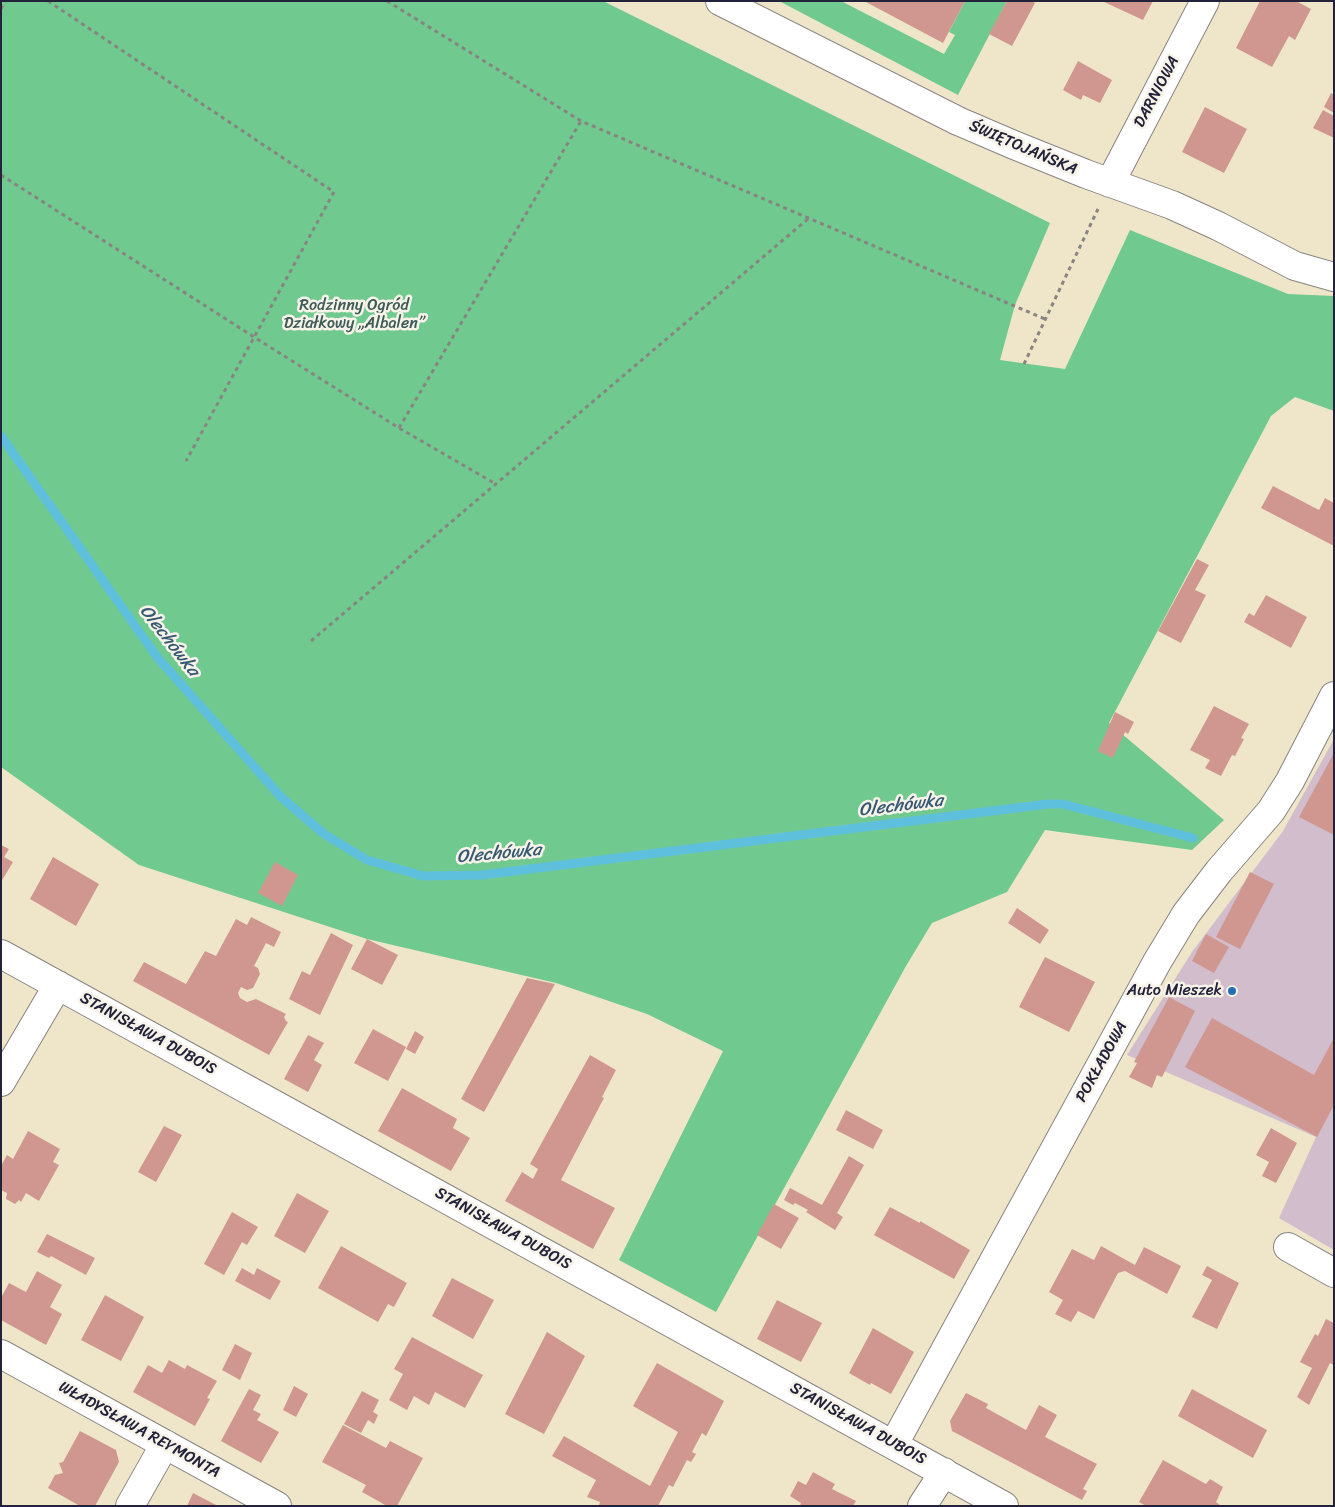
<!DOCTYPE html>
<meta charset="utf-8">
<style>
body{margin:0}
#map{position:relative;width:1335px;height:1507px;overflow:hidden;background:#efe6ca;font-family:Sriracha,sans-serif}
canvas{display:block}
.frame{position:absolute;inset:0;border:2px solid #22223b;pointer-events:none}
</style>
<div id="map">
<canvas width="1335" height="1507"></canvas>
<div class="frame"></div>
</div>
<script>
const ctx = document.querySelector('canvas').getContext('2d');
ctx.lineJoin = 'round';
function fillPath(path, color) { ctx.fillStyle = color; ctx.fill(path, 'evenodd'); }
const poly = rows => new Path2D(rows.map(r => 'M' + r).join(''));
function strokePath(path, color, width, dash) { ctx.strokeStyle = color; ctx.lineWidth = width; ctx.lineCap = dash ? 'butt' : 'round'; ctx.setLineDash(dash || []); ctx.stroke(path); }
function write(font, color, halo, rows, align = 'center') {
  ctx.font = font + ' Sriracha,sans-serif'; ctx.lineWidth = 5; ctx.setLineDash([]); ctx.textBaseline = 'middle'; ctx.strokeStyle = halo; ctx.fillStyle = color; for (const [text, x, y, turn = 0] of rows) {
    ctx.save(); ctx.translate(x, y); ctx.rotate((+turn || 0) * Math.PI / 180); ctx.textAlign = isNaN(turn) ? turn : align; if (halo) ctx.strokeText(text, 0, 0); ctx.fillText(text, 0, 0); ctx.restore();
  }
}
fillPath(poly([
 [1334,739,1334,1250,1279,1218,1316,1137,1127,1055,1192,952,1283,831]
]), '#d1bdcb');
fillPath(poly([
 [1,1,603,1,1050,223,1015,305,1000,360,1065,369,1130,230,1288,294,1334,296,1334,411,1295,397,1271,416,1109,723,1224,820,1192,850,1045,830,1007,892,932,923,906,966,716,1312,619,1260,723,1051,647,1014,556,983,367,939,139,865,1,767],
 [779,1,841,1,944,54,955,35,949,32,965,1,1007,1,958,95]
]), '#70c98f');
strokePath(poly([
 [1,436,157,657,281,797,324,834,367,860,423,876,482,875,1048,804,1063,804,1193,838]
]), '#5fc0dd', 9);
fillPath(poly([
 [864,1,965,1,943,43],
 [1007,1,1032,1,1035,3,1012,46,989,34],
 [1102,1,1153,1,1143,20],
 [1260,1,1296,1,1311,9,1295,40,1289,36,1272,67,1236,48],
 [1078,61,1112,80,1100,103,1083,95,1081,100,1063,90],
 [1331,93,1334,95,1334,113,1324,107],
 [1205,107,1247,129,1224,173,1182,152],
 [1323,110,1334,116,1334,138,1313,128],
 [1273,486,1319,510,1325,498,1334,503,1334,546,1261,508],
 [1197,559,1209,565,1195,590,1206,595,1181,643,1158,631],
 [1266,595,1307,617,1291,648,1244,622,1249,613,1254,616],
 [1214,706,1249,724,1241,738,1244,739,1235,756,1232,755,1221,776,1205,768,1210,760,1190,750],
 [1115,712,1134,722,1128,734,1125,732,1113,758,1098,751],
 [1334,753,1334,835,1299,817],
 [1,845,9,849,4,857,13,862,1,882],
 [53,857,99,884,76,926,30,899],
 [275,862,298,875,282,906,258,893],
 [1250,872,1274,884,1240,949,1216,937],
 [1017,908,1049,930,1040,944,1008,923],
 [251,917,281,932,274,947,266,943,254,966,258,968,260,974,253,988,247,990,241,987,238,993,240,998,247,1002,256,999,286,1014,284,1017,286,1021,288,1022,269,1055,133,981,144,962,186,984,205,951,216,956,236,919,247,925],
 [331,933,353,945,320,1015,289,999,302,971,310,975],
 [1206,934,1229,947,1214,973,1192,961],
 [367,939,398,955,382,985,351,969],
 [1045,957,1095,982,1069,1032,1019,1007],
 [527,978,555,984,484,1112,461,1099],
 [1169,997,1195,1011,1162,1077,1157,1075,1152,1088,1129,1077,1137,1063,1134,1062],
 [1212,1018,1314,1075,1334,1038,1334,1105,1317,1137,1185,1067],
 [373,1029,406,1047,388,1081,354,1063],
 [415,1031,424,1037,415,1054,406,1049],
 [308,1035,324,1043,314,1060,322,1065,308,1092,284,1079],
 [590,1055,616,1070,602,1097,604,1098,561,1180,615,1208,593,1249,505,1201,522,1172,533,1179,538,1169,530,1164],
 [402,1088,457,1119,453,1128,470,1138,451,1171,378,1131],
 [846,1110,883,1130,873,1149,836,1130],
 [164,1126,182,1135,156,1182,138,1172],
 [1271,1128,1297,1143,1276,1183,1262,1176,1269,1162,1256,1155],
 [28,1131,60,1149,53,1162,59,1165,39,1201,26,1193,21,1202,19,1200,15,1204,6,1199,7,1193,1,1190,1,1166,7,1155,13,1159],
 [849,1156,864,1165,837,1213,843,1217,835,1230,806,1212,808,1210,795,1203,793,1205,784,1200,790,1188,822,1205],
 [297,1193,329,1211,305,1253,274,1236],
 [774,1204,799,1218,781,1249,757,1235],
 [890,1207,920,1223,920,1221,970,1250,954,1279,874,1235],
 [232,1212,258,1227,247,1245,242,1242,224,1275,204,1264],
 [47,1234,95,1258,86,1275,51,1256,49,1258,37,1252],
 [341,1246,407,1283,394,1307,388,1304,378,1322,318,1288],
 [1101,1246,1135,1265,1144,1247,1181,1266,1167,1294,1125,1271,1118,1273,1094,1319,1078,1311,1071,1322,1055,1314,1063,1300,1049,1292,1072,1249,1094,1260],
 [1207,1266,1239,1283,1217,1329,1192,1317,1212,1280,1202,1275],
 [242,1268,254,1275,257,1268,281,1281,270,1300,235,1281],
 [37,1271,62,1285,50,1307,62,1314,46,1345,1,1320,1,1298,9,1283,26,1292],
 [452,1278,494,1300,473,1339,432,1316],
 [105,1295,144,1317,121,1361,81,1340],
 [777,1300,822,1323,801,1362,757,1339],
 [1326,1319,1334,1323,1334,1365,1330,1363,1309,1405,1297,1397,1312,1368,1300,1362,1315,1334,1318,1336],
 [873,1328,914,1352,891,1394,871,1383,870,1385,849,1373],
 [547,1332,585,1356,544,1434,505,1414],
 [412,1337,483,1375,465,1408,435,1392,429,1405,414,1396,407,1410,389,1400,403,1374,394,1369],
 [235,1344,252,1353,240,1380,222,1370],
 [169,1360,185,1369,187,1365,217,1381,207,1398,210,1399,195,1426,133,1392,148,1365,162,1373],
 [657,1363,724,1401,706,1436,702,1433,692,1452,696,1454,691,1462,687,1460,673,1487,669,1485,658,1506,642,1506,639,1505,639,1506,601,1506,599,1505,600,1502,587,1497,596,1480,552,1456,564,1436,650,1486,678,1432,633,1406],
 [294,1386,308,1394,296,1417,283,1410],
 [249,1389,261,1395,253,1410,261,1414,257,1420,279,1432,261,1463,221,1441],
 [1192,1389,1267,1430,1253,1458,1178,1416],
 [362,1391,379,1400,373,1412,378,1415,374,1424,368,1420,361,1433,344,1424],
 [966,1393,988,1404,986,1408,1026,1430,1039,1405,1057,1415,1045,1437,1097,1464,1083,1489,1087,1491,1082,1500,952,1431,950,1421],
 [343,1425,386,1448,390,1441,423,1458,397,1506,387,1506,362,1492,366,1485,322,1462],
 [80,1431,116,1450,119,1462,95,1506,80,1506,48,1488,55,1475,63,1473,59,1463,63,1462],
 [1163,1460,1206,1484,1210,1479,1223,1487,1216,1502,1221,1506,1146,1506,1139,1502],
 [813,1472,835,1484,832,1489,856,1501,853,1506,800,1506,801,1503,790,1496,798,1481,806,1485],
 [193,1493,218,1506,187,1506]
]), '#cf9790');
const minor = poly([
 [720,1,958,121,1014,145,1086,174,1172,205,1218,226,1295,266,1334,277],
 [1110,183,1205,1],
 [1,954,1004,1506],
 [1,1082,58,985],
 [1288,1247,1334,1273],
 [1,1354,277,1506],
 [894,1444,1157,962,1186,914,1219,871,1271,811,1290,781,1334,696],
 [130,1506,165,1444],
 [922,1506,944,1472]
]);
strokePath(minor, '#888482', 30);
strokePath(poly([
 [48,1,334,192,186,461],
 [387,1,581,121,1045,319],
 [1,9,5,1],
 [1,175,254,337,399,428,496,484],
 [1024,364,1098,209],
 [399,428,581,121],
 [311,641,809,218]
]), '#888482', 3, [4, 4]);
strokePath(minor, '#fff', 28);
for (const [x, y, r, color] of [
 [1232,991,5,"#1f6fb2"]
]) { const dot = new Path2D(); dot.arc(x, y, r, 0, 2 * Math.PI); ctx.fillStyle = color; ctx.fill(dot); strokePath(dot, '#f7f3e8', 2); }
write('16px', '#22223b', '#f7f3e8', [
 ["DARNIOWA",1157,92,-62],
 ["ŚWIĘTOJAŃSKA",1023,148,23],
 ["STANISŁAWA DUBOIS",148,1034,29],
 ["POKŁADOWA",1102,1062,-61],
 ["STANISŁAWA DUBOIS",503,1229,29],
 ["STANISŁAWA DUBOIS",858,1424,29],
 ["WŁADYSŁAWA REYMONTA",139,1430,29]
]);
write('16px', '#3d5c58', '#f7f3e8', [
 ["Rodzinny Ogród",354,306],
 ["Działkowy „Albalen”",354,324]
]);
write('16px', '#22223b', '#f7f3e8', [
 ["Auto Mieszek",1222,991]
], 'right');
write('italic 18px', '#375974', '#f7f3e8', [
 ["Olechówka",169,641,52],
 ["Olechówka",901,806,-7],
 ["Olechówka",499,854,-5]
]);
</script>
